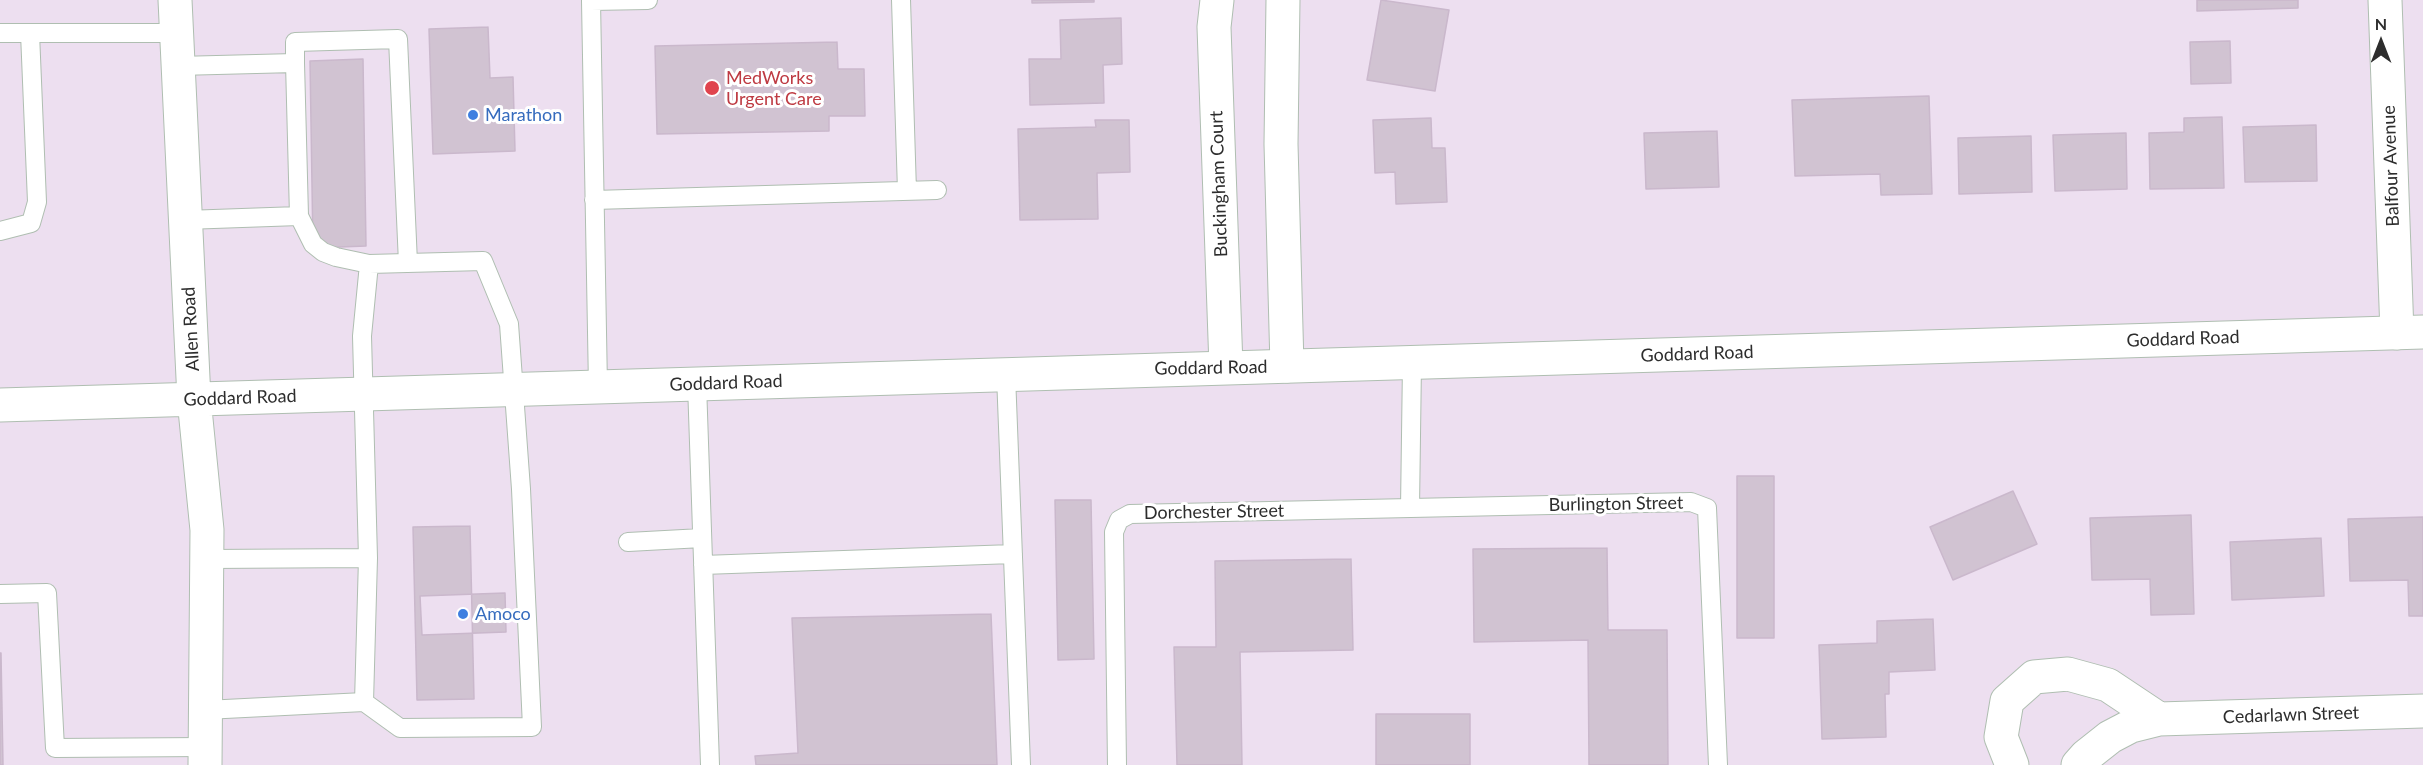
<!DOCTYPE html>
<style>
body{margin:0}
#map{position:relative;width:2423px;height:765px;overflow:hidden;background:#eddff0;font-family:Lato,sans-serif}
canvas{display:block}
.north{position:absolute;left:2351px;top:12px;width:60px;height:60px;-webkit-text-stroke:4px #fff;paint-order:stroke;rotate:0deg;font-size:16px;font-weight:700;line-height:24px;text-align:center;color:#2d2d2d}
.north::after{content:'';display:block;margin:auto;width:21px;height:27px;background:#2d2d2d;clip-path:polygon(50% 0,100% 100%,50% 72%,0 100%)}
</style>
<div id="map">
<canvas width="2423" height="765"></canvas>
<div class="north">N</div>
</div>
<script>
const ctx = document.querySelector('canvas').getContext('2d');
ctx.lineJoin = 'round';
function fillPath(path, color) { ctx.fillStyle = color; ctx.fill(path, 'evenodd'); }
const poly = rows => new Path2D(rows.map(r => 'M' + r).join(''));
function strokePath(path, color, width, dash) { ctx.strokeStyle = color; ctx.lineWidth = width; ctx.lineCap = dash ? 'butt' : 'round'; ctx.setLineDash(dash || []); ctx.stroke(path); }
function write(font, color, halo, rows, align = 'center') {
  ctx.font = font + ' Lato,sans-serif'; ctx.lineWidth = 6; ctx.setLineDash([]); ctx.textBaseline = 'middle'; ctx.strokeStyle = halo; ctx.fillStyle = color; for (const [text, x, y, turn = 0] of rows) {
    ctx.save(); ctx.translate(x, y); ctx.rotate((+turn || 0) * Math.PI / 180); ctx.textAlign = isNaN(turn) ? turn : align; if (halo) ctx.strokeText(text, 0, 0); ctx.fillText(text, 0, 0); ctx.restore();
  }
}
const building = poly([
 [1032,0,1094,0,1094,2,1032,3,1032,0],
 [1381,0,1449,10,1435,91,1367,80,1381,0],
 [2197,0,2298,0,2298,8,2197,11,2197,0],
 [1121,18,1122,64,1103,65,1104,103,1030,105,1029,59,1061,59,1060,20,1121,18],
 [488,27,490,78,513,77,515,151,433,154,429,29,488,27],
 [2230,41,2231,83,2191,84,2190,42,2230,41],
 [837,42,838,69,864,69,865,116,829,116,829,131,657,134,655,46,837,42],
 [363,59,366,246,313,248,310,61,363,59],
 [1929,96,1932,194,1881,195,1880,174,1795,176,1792,100,1929,96],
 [2222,117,2224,188,2150,189,2149,133,2184,132,2184,118,2222,117],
 [1431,118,1432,148,1445,148,1447,202,1396,204,1395,172,1375,173,1373,120,1431,118],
 [1095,120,1129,120,1130,172,1097,173,1098,219,1020,220,1018,129,1096,127,1095,120],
 [2316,125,2317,181,2245,182,2243,127,2316,125],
 [1717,131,1719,187,1646,189,1644,133,1717,131],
 [2126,133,2127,189,2055,191,2053,135,2126,133],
 [2031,136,2032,192,1959,194,1958,138,2031,136],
 [1737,476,1774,476,1774,638,1737,638,1737,476],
 [2013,491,2037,544,1953,580,1930,527,2013,491],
 [1055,500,1091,500,1094,659,1058,660,1055,500],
 [2191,515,2194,614,2151,615,2150,579,2092,580,2090,518,2191,515],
 [2423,517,2423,616,2409,616,2408,580,2350,581,2348,519,2423,517],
 [470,526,474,699,417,700,413,527,470,526],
 [2321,538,2324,596,2232,600,2230,542,2321,538],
 [1607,548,1608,630,1667,630,1668,765,1589,765,1588,640,1474,642,1473,549,1607,548],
 [1351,559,1353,650,1240,652,1242,765,1177,765,1174,647,1216,647,1215,561,1351,559],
 [505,593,506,632,422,635,420,596,505,593],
 [991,614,997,765,756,765,755,756,798,753,792,618,991,614],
 [1933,619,1935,670,1889,672,1889,694,1885,694,1886,737,1822,739,1819,645,1877,643,1877,621,1933,619],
 [0,653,1,653,3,765,0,765,0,653],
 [1376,714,1470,714,1470,765,1376,765,1376,714]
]);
fillPath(building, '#d1c3d2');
strokePath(building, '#cab8cc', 1.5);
const lane = poly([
 [901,0,907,191],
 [0,33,177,33],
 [295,63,295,42,398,39,408,263],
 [178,66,295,63,299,216],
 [594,200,937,190],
 [185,220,299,216,313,244,323,252,336,257,369,264],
 [0,231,31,223,37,202,30,33],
 [1006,375,1021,765],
 [697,384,710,765],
 [598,387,591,1,648,0],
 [1410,508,1412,363],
 [628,542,702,538],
 [703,565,1013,554],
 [0,594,47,593,55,748,204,747],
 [364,702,400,728,532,727,521,489,509,324,483,261,369,264,362,336,368,558],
 [205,710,364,702,368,558,208,559],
 [1117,765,1114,532,1119,520,1130,514,1691,502,1707,508,1718,765]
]);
const street = poly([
 [1217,0,1214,27,1226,367],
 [1283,0,1281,144,1287,366],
 [2385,0,2397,333],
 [2012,765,2001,737,2007,701,2034,677,2068,674,2108,685,2159,719],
 [2078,765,2086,756,2110,737,2131,726,2159,719,2423,711]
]);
const secondary = poly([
 [175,0,194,399,207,530,205,765],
 [0,405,2423,332]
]);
strokePath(lane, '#afbeb1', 20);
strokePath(street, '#afbeb1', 35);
strokePath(secondary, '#afbeb1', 35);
strokePath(lane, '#fff', 18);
strokePath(street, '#fff', 33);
strokePath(secondary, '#fff', 33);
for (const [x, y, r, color] of [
 [712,88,8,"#e0444e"],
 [473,115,6,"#3f7fe0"],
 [463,614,6,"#3f7fe0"]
]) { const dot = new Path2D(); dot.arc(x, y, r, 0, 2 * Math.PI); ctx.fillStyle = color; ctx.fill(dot); strokePath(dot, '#fff', 2); }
write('18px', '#be3a42', '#fff', [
 ["MedWorks",726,78],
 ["Urgent Care",726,99]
], 'left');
write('18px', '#366cbe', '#fff', [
 ["Marathon",485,115],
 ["Amoco",475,614]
], 'left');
write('18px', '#2d2d2d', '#fff', [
 ["Balfour Avenue",2391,166,-92],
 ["Buckingham Court",1219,184,-92],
 ["Allen Road",191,329,-93],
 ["Goddard Road",2183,339,-2],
 ["Goddard Road",1697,354,-2],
 ["Goddard Road",1211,368,-1],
 ["Goddard Road",726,383,-2],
 ["Goddard Road",240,398,-2],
 ["Burlington Street",1616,504,-1],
 ["Dorchester Street",1214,512,-1],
 ["Cedarlawn Street",2291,715,-2]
]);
</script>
